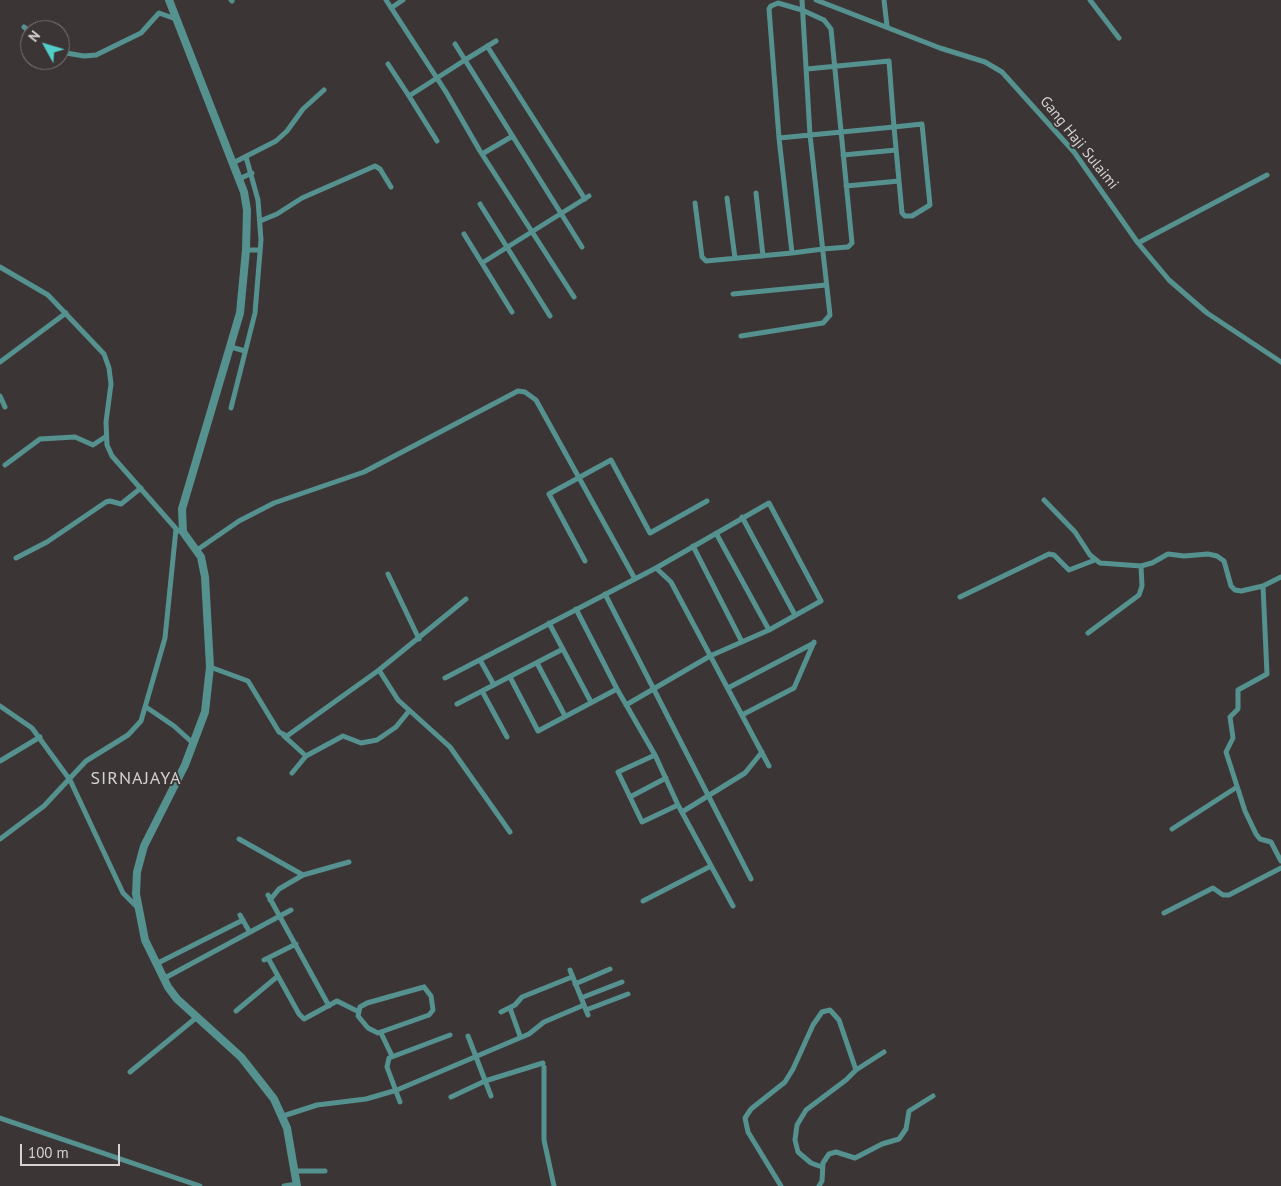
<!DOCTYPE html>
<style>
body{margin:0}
#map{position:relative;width:1281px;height:1186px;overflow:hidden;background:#3b3635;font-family:"PT Sans",sans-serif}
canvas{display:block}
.north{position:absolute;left:20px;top:20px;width:50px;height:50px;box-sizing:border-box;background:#3b3635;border:1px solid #797473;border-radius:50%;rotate:309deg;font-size:14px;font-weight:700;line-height:20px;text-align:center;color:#d5d2d1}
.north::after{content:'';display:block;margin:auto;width:18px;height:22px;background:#53cdca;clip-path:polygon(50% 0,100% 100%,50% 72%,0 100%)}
.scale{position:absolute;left:20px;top:1144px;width:100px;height:22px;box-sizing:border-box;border:2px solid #d5d2d1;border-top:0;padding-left:6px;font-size:15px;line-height:18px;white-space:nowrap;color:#d5d2d1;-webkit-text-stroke:4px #3b3635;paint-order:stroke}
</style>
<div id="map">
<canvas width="1281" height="1186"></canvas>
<div class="north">N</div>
<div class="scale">100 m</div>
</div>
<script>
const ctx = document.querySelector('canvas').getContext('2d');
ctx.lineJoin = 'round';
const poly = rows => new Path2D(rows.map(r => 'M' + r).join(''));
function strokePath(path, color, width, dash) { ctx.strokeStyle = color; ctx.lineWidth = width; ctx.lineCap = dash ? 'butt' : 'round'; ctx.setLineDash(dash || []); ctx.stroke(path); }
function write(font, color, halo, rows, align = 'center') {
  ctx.font = font + ' "PT Sans",sans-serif'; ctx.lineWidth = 4; ctx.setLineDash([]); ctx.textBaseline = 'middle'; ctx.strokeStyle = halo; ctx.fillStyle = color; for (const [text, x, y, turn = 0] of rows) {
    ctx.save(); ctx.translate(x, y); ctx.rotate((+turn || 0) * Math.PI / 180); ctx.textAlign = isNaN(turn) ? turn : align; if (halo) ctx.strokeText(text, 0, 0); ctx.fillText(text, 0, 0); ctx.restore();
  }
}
strokePath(poly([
 [231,0,232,1],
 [386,0,446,92,480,151,574,297],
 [816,0,940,48,985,62,1002,72,1074,152,1138,243,1169,280,1207,313,1281,362],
 [884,0,887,26],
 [1090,0,1119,38],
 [391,8,403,0],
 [24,27,30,32],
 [496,41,465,60,582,247],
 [487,46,585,199],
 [60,52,84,56,96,55,141,33,159,13,176,19],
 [388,64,409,96,465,60,455,44],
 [409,96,437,141],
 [779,138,894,127,922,124,930,205,912,216,905,216,902,213,894,127,889,61,807,69],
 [482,154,511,137],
 [843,155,896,150],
 [233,163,276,141,287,131,303,109,324,90],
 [239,179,252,173],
 [846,186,899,181],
 [756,193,763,256],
 [727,198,735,258],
 [695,203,702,257,706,261,792,253,823,249,848,247,852,243,831,29,824,20,802,10,778,3,771,6,769,9,779,138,792,253],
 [480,204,550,316],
 [260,221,277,214,302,198,375,166,380,169,391,187],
 [464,234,512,312],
 [1138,243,1267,175],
 [246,250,260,250],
 [482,263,589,196],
 [0,267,48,295,104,354,109,368,111,384,106,422,107,445,112,456,178,531],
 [733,294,826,285],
 [741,336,823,323,830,315,810,135,802,0],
 [231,347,245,351],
 [0,362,66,313],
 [0,396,5,407],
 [231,408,255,313,261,240,258,200,246,157],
 [5,465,40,439,75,437,93,445,105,437],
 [1044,500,1075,532,1090,555,1100,563,1141,566,1152,563,1168,554,1184,556,1208,554,1217,556,1224,561,1231,586,1235,590,1241,591,1263,586,1281,577],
 [742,517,795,615],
 [716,533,769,630],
 [693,546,742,642],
 [197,550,239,521,274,503,364,472,518,391,525,392,536,400,635,579],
 [16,558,47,542,106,502,110,501,121,504,141,488],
 [585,561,549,494,611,460,650,533,707,501],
 [388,574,419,639],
 [1263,586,1267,674,1238,690,1238,709,1230,717,1233,738,1226,752,1245,811,1256,834,1260,839,1271,842,1281,861],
 [605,594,751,879],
 [960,597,1049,554,1054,555,1069,570,1095,560],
 [576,609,617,689,655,755,678,805,733,906],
 [549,623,591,702],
 [1088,633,1139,595,1142,586,1141,566],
 [480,660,494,685],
 [537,663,565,716],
 [210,667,248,681,279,732,287,736,379,670,466,599],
 [379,670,398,700,450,747,510,832],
 [510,677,538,731,617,689],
 [445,678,656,568,671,582,769,766],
 [728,688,814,643],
 [482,691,507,737],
 [457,704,563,649],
 [626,705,710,656,769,630,821,601,769,503,656,568],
 [0,706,32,728,70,780,123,893,137,907],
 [146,707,174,726,194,744],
 [742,715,794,688,814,642],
 [284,736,306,756],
 [655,755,618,772,642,822,678,805],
 [0,761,40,737],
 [292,773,306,756,343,736,361,743,377,740,396,727,409,711],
 [630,797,666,778],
 [682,812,745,773,762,752],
 [1172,829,1237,787],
 [0,839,44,806,86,761,128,735,141,721,165,638,176,529],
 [239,839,303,875,349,862],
 [268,895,329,1006],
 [270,900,279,889,303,875],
 [643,901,711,866],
 [1164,913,1213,888,1223,895,1229,895,1281,868],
 [240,915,249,931],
 [268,958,299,1014,304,1019,337,1001,357,1011],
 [264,960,296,944],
 [156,964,243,920],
 [570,970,588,1015],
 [163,979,291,910],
 [575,984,610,969],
 [424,987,431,996,433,1010,429,1015,378,1033,368,1028,358,1016,360,1007,367,1003,424,987],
 [581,998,622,982],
 [510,1008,520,1036],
 [586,1010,628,994],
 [236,1011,278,976],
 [501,1012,515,1005,522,997,572,977],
 [381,1033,392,1056],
 [468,1036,491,1096],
 [544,1067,544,1140,554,1186],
 [856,1070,884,1052],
 [130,1072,197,1017],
 [451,1097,485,1081,543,1063],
 [400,1102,387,1067,389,1058,450,1035],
 [283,1116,317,1105,366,1099,397,1090,529,1034,544,1022,584,1005],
 [0,1118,200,1186],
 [296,1171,325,1171],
 [284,1186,297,1184],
 [781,1186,748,1132,745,1118,751,1109,785,1082,793,1069,813,1025,822,1012,830,1010,839,1020,856,1070,846,1080,806,1110,797,1125,795,1140,798,1152,811,1163,822,1167],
 [819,1186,822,1181,823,1163,829,1154,836,1152,855,1158,882,1144,899,1139,906,1129,909,1111,933,1096]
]), '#54918f', 5);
strokePath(poly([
 [169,0,244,192,247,210,246,250,240,313,182,509,183,532,201,557,205,577,210,667,205,712,185,765,144,846,137,872,136,894,145,940,168,987,177,999,241,1057,274,1099,287,1128,297,1186]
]), '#54918f', 8);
write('15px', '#d5d2d1', '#3b3635', [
 ["Gang Haji Sulaimi",1079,143,51]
]);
ctx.letterSpacing = '1px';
write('18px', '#d5d2d1', '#3b3635', [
 ["SIRNAJAYA",136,779]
]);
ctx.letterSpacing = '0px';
</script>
